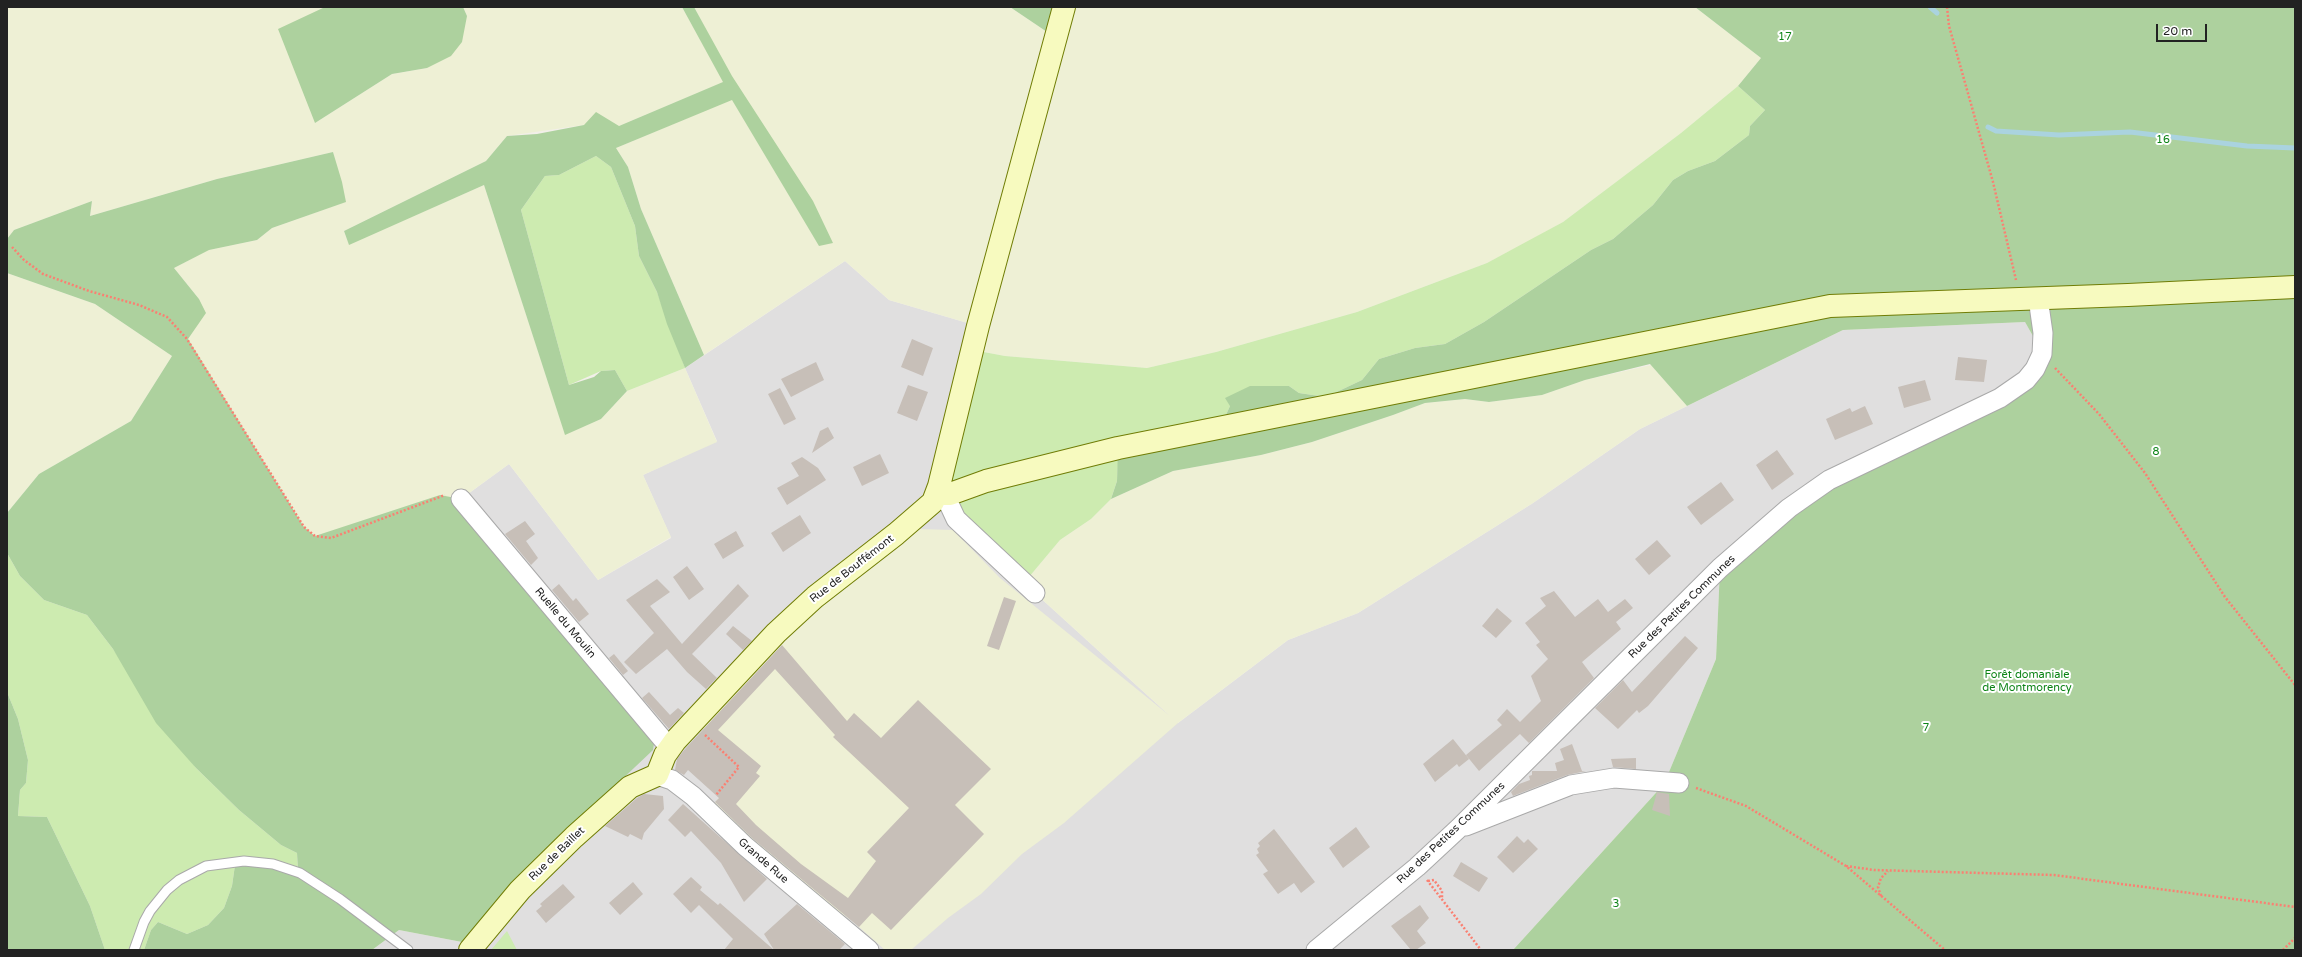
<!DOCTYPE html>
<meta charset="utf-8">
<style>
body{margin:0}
#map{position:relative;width:2302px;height:957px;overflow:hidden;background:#f2efe9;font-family:"Varela Round",sans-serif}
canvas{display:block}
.frame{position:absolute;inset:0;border:8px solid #222;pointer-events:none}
.scale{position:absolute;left:2156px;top:24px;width:51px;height:18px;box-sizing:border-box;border:2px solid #222;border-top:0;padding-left:5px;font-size:12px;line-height:14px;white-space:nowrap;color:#222;-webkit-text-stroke:3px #fff;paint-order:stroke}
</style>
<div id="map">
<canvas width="2302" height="957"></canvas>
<div class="frame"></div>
<div class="scale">20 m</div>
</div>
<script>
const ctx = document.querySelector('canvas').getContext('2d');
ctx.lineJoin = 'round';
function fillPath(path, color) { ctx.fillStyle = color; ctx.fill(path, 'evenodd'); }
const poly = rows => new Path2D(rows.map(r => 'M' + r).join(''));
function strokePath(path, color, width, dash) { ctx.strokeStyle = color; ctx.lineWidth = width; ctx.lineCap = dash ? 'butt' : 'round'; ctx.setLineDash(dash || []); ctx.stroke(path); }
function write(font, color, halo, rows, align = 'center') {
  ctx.font = font + ' "Varela Round",sans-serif'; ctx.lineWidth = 4; ctx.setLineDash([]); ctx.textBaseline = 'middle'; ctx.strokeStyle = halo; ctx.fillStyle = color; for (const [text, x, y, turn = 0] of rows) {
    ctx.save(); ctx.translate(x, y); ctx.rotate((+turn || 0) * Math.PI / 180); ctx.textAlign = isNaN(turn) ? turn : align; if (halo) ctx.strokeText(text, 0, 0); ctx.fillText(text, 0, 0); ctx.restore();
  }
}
fillPath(poly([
 [845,261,889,300,978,326,1024,583,1178,723,1288,640,1358,613,1533,503,1640,429,1843,330,2025,322,2038,345,2020,379,1720,568,1716,659,1664,784,1513,950,372,950,399,930,462,942,505,890,552,845,461,499,509,464,598,580,671,538,643,475,717,441,685,368]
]), '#e0dfdf');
fillPath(poly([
 [7,7,327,7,315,123,392,74,427,68,467,16,463,7,682,7,724,82,619,126,584,125,507,136,486,161,344,231,349,244,484,185,565,434,601,419,627,391,685,368,717,442,643,475,671,537,598,580,509,464,461,499,362,527,315,536,304,527,187,339,199,299,174,268,208,250,257,240,272,228,345,202,333,152,217,179,90,216,92,201,14,230,7,239],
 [694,7,1010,7,1056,38,1065,7,1695,7,1761,58,1738,86,1681,133,1563,222,1524,244,1487,263,1357,312,1216,352,1147,368,1005,356,973,350,978,326,889,300,845,261,704,355,641,209,628,167,616,148,732,99,819,245],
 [7,273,95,304,172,356,131,421,39,474,7,513],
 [1651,365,1687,406,1640,429,1533,503,1358,613,1288,640,1178,723,1064,823,1022,854,981,894,948,918,911,950,885,950,850,919,814,896,713,805,744,768,698,725,778,640,918,529,953,530,1000,578,1170,716,1024,583,1060,540,1091,519,1111,499,1173,471,1261,455,1312,442,1393,415,1425,403,1465,399,1489,402,1542,395,1585,380]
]), '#eef0d5');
fillPath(poly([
 [1738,86,1765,110,1750,126,1749,135,1715,161,1688,171,1673,180,1653,205,1613,239,1591,250,1484,322,1445,344,1415,348,1379,359,1362,380,1326,397,1299,393,1289,386,1230,406,1225,417,1119,448,1117,481,1111,499,1091,519,1060,540,1024,583,939,498,973,350,1005,356,1147,368,1216,352,1357,312,1487,263,1563,222,1681,133],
 [596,156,611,167,635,226,639,256,657,292,685,368,627,391,615,370,601,371,569,385,521,210,545,176,559,175],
 [7,553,20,576,44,600,87,615,113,649,196,768,239,810,281,845,297,853,298,872,235,865,232,886,224,908,208,925,187,934,158,922,151,930,144,950,105,950,90,906,47,817,18,816,20,790,26,783,28,760,18,719,7,692],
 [507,931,517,950,491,950]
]), '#cdebb0');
fillPath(poly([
 [325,7,463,7,467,16,462,42,451,56,427,68,392,74,315,123,278,29],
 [682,7,694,7,732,76,813,201,833,243,819,246,732,100,616,148,628,167,641,209,704,355,685,368,667,324,657,292,639,256,635,226,611,167,596,156,559,175,545,176,521,210,569,385,594,377,601,371,615,370,627,391,601,419,565,435,484,185,349,245,344,231,486,161,507,136,537,134,584,125,596,112,619,126,723,82],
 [1010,7,1064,7,1056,38],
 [1695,7,2295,7,2295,950,1513,950,1664,784,1716,659,1720,568,1789,508,2031,384,2038,345,2025,322,1843,330,1687,406,1650,364,1585,380,1542,395,1489,402,1465,399,1425,403,1393,415,1312,442,1261,455,1173,471,1111,499,1117,481,1118,448,1225,417,1230,406,1225,398,1250,386,1289,386,1299,393,1326,397,1362,380,1379,359,1415,348,1445,344,1484,322,1591,250,1613,239,1653,205,1673,180,1688,171,1715,161,1749,135,1750,126,1765,110,1738,86,1761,58],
 [333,152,342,182,346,202,272,228,257,240,209,250,174,268,199,299,206,313,188,339,304,527,315,536,440,495,461,499,656,731,653,750,505,890,462,942,399,930,372,950,144,950,151,930,158,922,187,934,208,925,224,908,232,886,235,865,298,871,297,853,281,845,239,810,196,768,156,723,113,649,87,615,44,600,20,576,7,553,7,513,39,474,131,421,172,356,95,304,7,273,7,239,14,230,92,201,90,216,217,179],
 [7,692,18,719,28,760,26,783,20,790,18,816,47,817,90,906,105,950,7,950]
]), '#add19e');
strokePath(poly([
 [1930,7,1937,13],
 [1988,127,1996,131,2059,135,2130,132,2247,146,2295,148]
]), '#aad3df', 5);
fillPath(poly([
 [912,339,933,348,923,376,901,367],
 [1958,357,1987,360,1984,382,1955,380],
 [816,362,824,380,791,397,781,379],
 [1925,380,1931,400,1904,408,1898,387],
 [908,385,928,392,917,421,897,413],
 [780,388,796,419,784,425,768,394],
 [1865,406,1873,424,1835,440,1826,419,1850,408,1852,412],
 [828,427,834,438,812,453,820,431],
 [1777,450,1794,474,1772,490,1756,465],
 [880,454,889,473,862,486,853,467],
 [802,457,818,468,826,480,787,505,777,488,799,476,791,463],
 [1721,482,1734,500,1701,525,1687,507],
 [800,515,811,533,783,552,771,533],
 [525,521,535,534,526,541,538,558,531,565,505,534],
 [736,531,744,546,723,559,714,544],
 [1657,540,1671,556,1649,575,1635,559],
 [687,566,704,589,689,600,673,577],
 [657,579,670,592,650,606,682,644,738,584,749,596,692,654,717,678,706,689,687,672,667,649,636,674,624,662,654,633,626,600],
 [559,584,573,601,576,598,589,614,579,622,552,590],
 [1554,591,1575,617,1598,599,1608,612,1625,599,1633,608,1616,622,1621,629,1582,662,1594,678,1529,743,1520,734,1479,771,1466,755,1502,725,1497,720,1507,709,1520,722,1541,701,1531,676,1548,659,1536,645,1540,642,1525,623,1546,606,1540,598],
 [1004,597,1016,601,999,650,987,646],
 [1497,608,1512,621,1496,638,1482,626],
 [733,626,752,641,743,650,726,634],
 [1685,636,1698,648,1648,706,1639,713,1637,710,1618,729,1595,708,1623,680,1632,692],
 [782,645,847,721,854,713,881,738,918,700,991,769,955,805,984,834,891,930,872,913,859,927,752,838,715,802,719,798,688,770,684,775,675,770,677,759,685,749],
 [775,669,835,735,833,737,909,808,867,852,876,861,848,898,801,864,756,825,736,804,760,776,756,773,761,766,718,730],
 [614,654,628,671,623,675,609,658],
 [649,692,670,715,678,708,684,713,669,729,642,698],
 [1453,739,1469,759,1459,767,1457,764,1435,782,1423,764],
 [1572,744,1582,771,1586,771,1567,775,1513,796,1511,792,1519,784,1530,780,1529,776,1532,775,1532,771,1557,771,1555,763,1564,760,1560,749],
 [1636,758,1636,769,1613,767,1611,759],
 [1657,792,1669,794,1670,816,1652,810],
 [644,794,663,796,664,809,644,833,642,840,630,834,628,837,605,826,637,798],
 [683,804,767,879,744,902,721,863,709,850,691,831,685,837,668,820],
 [1356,827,1370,847,1343,868,1329,848],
 [1274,829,1315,882,1301,893,1294,883,1278,894,1263,874,1268,871,1256,855,1259,853,1257,849,1260,846,1258,843],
 [1517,836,1524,843,1528,839,1538,849,1513,873,1497,857],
 [1461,862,1488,878,1479,892,1453,876],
 [691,877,702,887,700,890,718,905,720,903,774,950,724,950,733,939,699,905,691,913,673,894],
 [633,882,643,894,620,915,609,903],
 [563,884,575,897,546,923,536,911,542,906,540,904],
 [797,904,845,944,839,950,774,950,764,934],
 [1420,905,1429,918,1417,931,1426,943,1416,950,1411,950,1391,926]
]), '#c7bfb8');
const lane = poly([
 [134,950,144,922,150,911,167,890,179,880,206,866,244,861,273,864,300,873,340,899,408,950]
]);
const street = poly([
 [937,494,949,504,956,519,1035,593],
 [461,499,670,748],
 [657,775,672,780,693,796,745,846,869,950],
 [1466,826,1571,785,1614,778,1679,783],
 [1316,950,1417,867,1459,828,1720,568,1789,508,1829,480,2000,398,2026,380,2035,369,2042,354,2043,333,2038,298]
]);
const secondary = poly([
 [937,494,950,494,986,481,1118,448,1830,306,2128,295,2295,287],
 [470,950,520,890,574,837,630,787,657,775,665,755,675,741,776,633,815,597,896,534,933,502,939,486,978,326,1064,7]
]);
strokePath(lane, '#a9a9a9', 11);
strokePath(street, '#a9a9a9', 21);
strokePath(secondary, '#707d05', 24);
strokePath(poly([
 [1947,7,1949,26,1993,182,2016,280],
 [12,247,24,260,43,274,89,291,139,305,167,317,187,339,304,527,315,536,331,538,445,495],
 [2055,368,2099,414,2145,473,2225,597,2295,685],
 [705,735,739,767,716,795],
 [1696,788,1746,806,1846,866,1945,950],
 [1846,866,1874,870,2054,875,2295,907],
 [1427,880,1481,950],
 [1428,881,1434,880,1442,891,1442,899],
 [1881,896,1878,887,1881,878,1888,871],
 [2283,950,2295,938]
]), '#fa8072', 2.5, [2, 2]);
strokePath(lane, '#fff', 9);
strokePath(street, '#fff', 19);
strokePath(secondary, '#f7fabf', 22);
write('11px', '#0c8416', '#fff', [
 ["17",1785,37],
 ["16",2163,140],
 ["8",2156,452],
 ["Forêt domaniale",2027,675],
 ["de Montmorency",2027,688],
 ["7",1926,728],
 ["3",1616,904]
]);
write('11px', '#222', '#fff', [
 ["Rue de Bouffémont",852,569,-38],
 ["Rue des Petites Communes",1682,607,-44],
 ["Ruelle du Moulin",565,623,50],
 ["Rue des Petites Communes",1451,833,-43],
 ["Rue de Baillet",557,854,-44],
 ["Grande Rue",763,861,41]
]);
</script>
